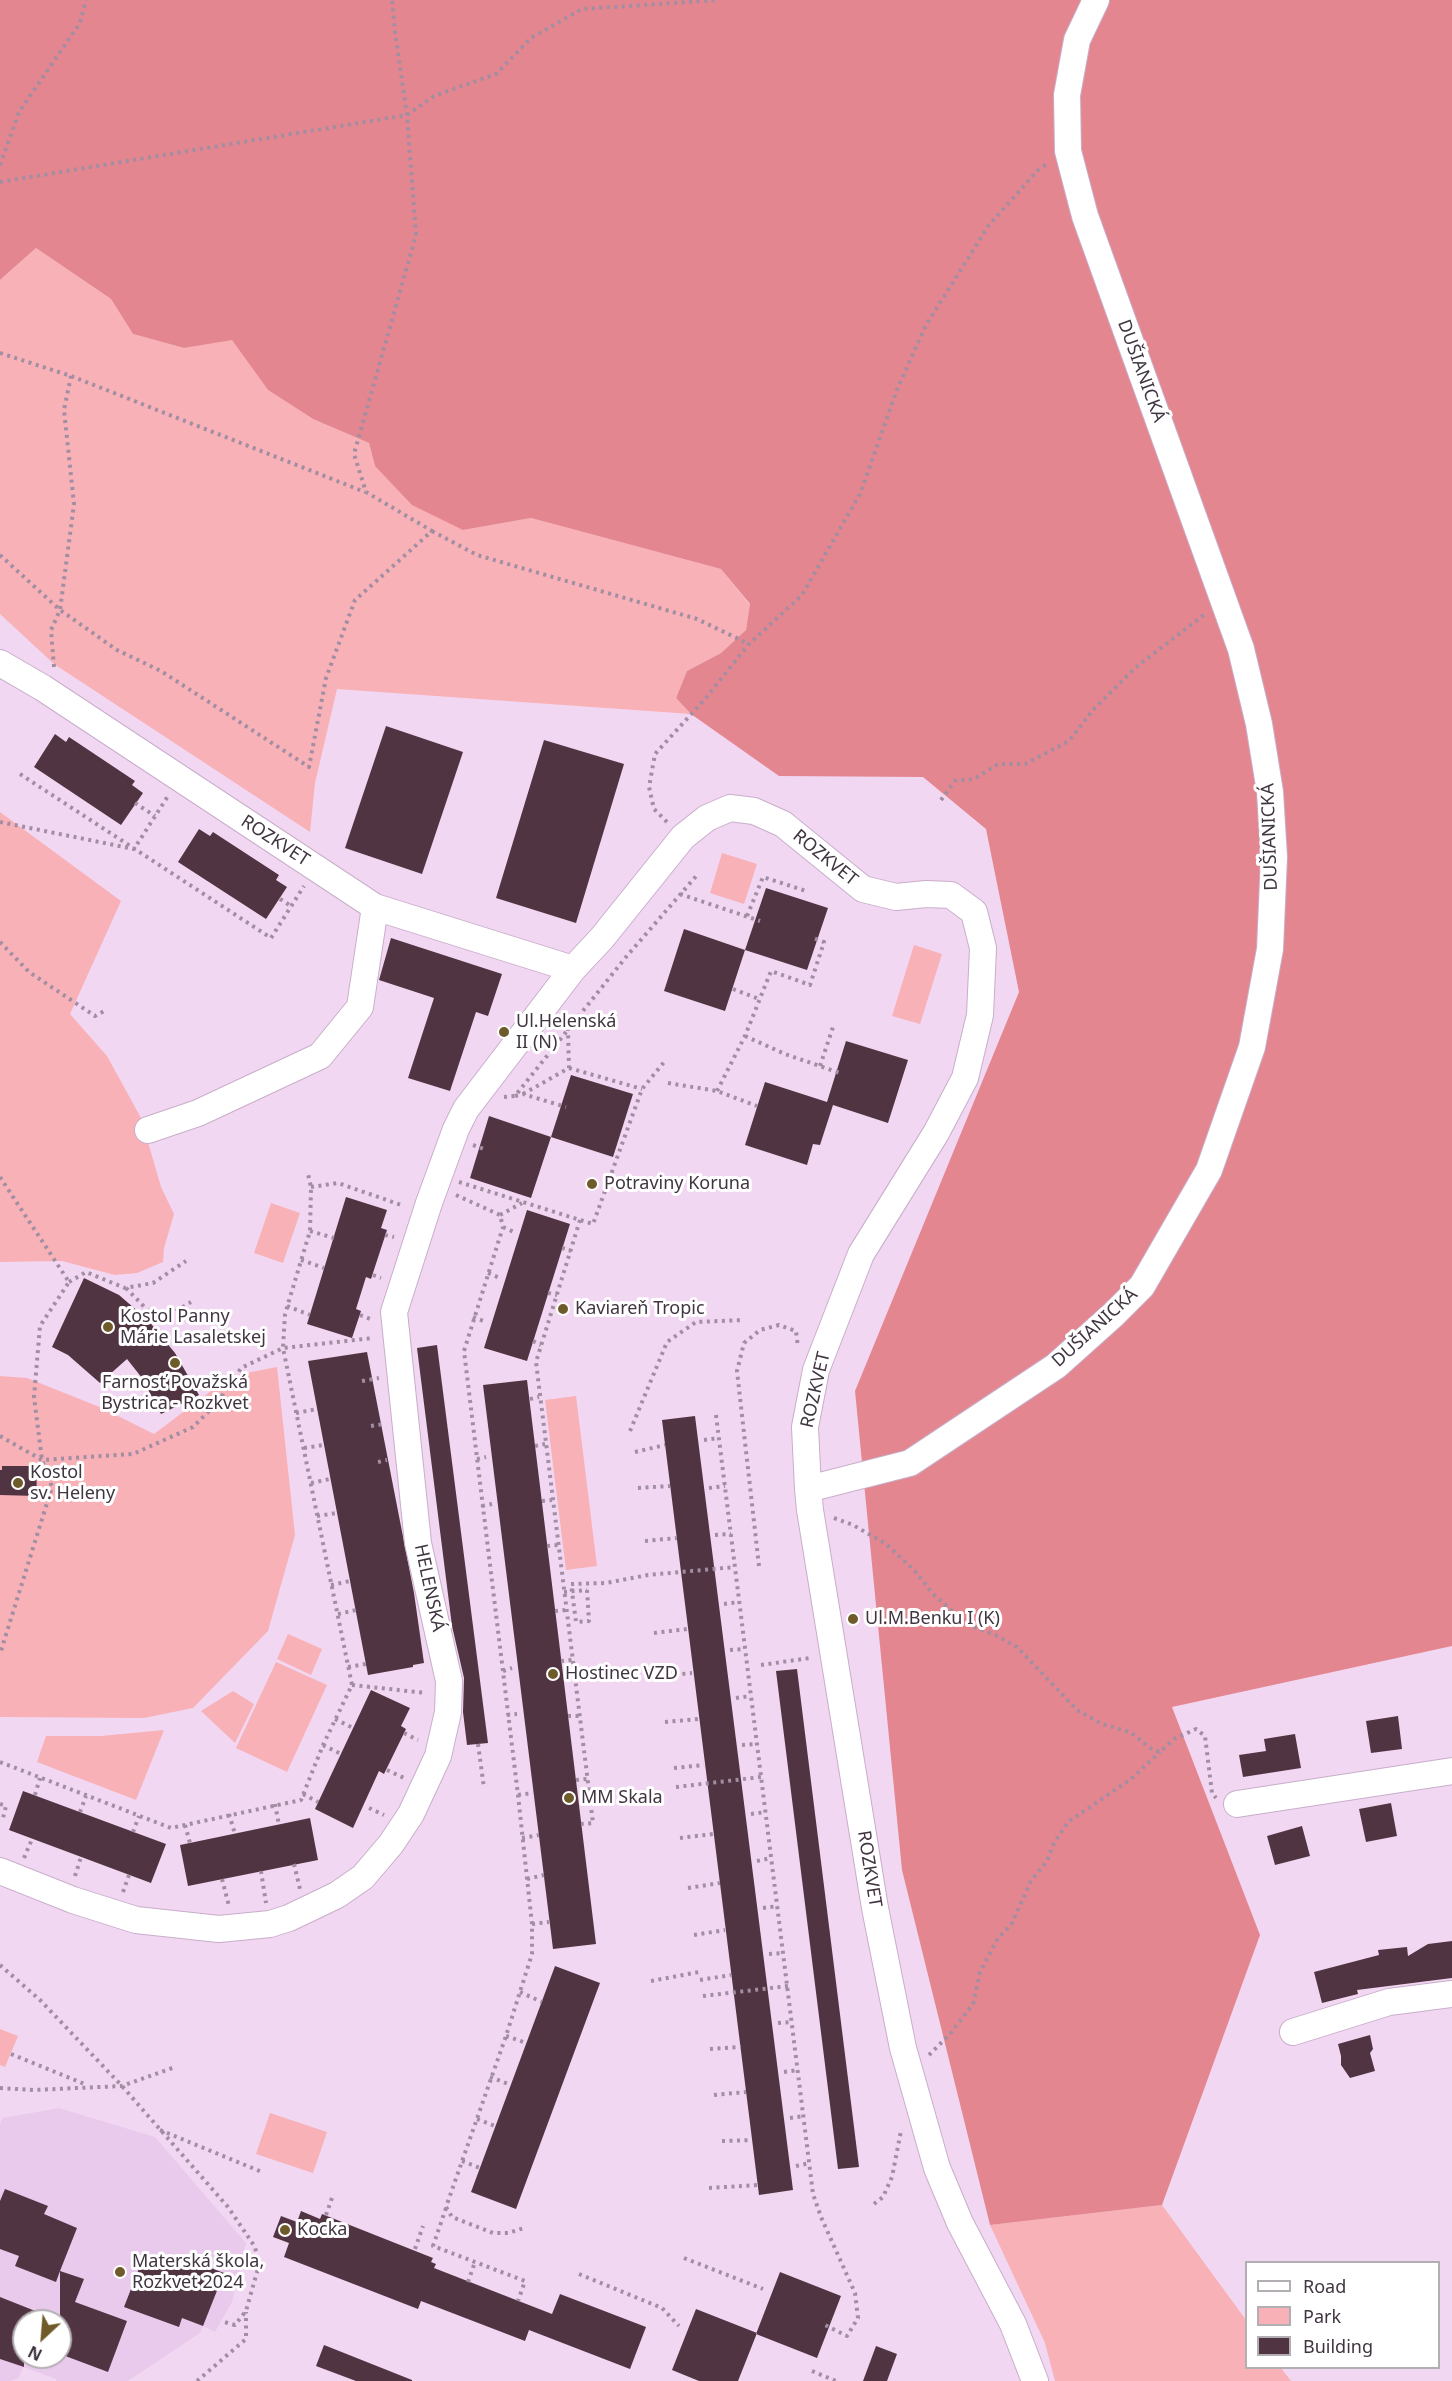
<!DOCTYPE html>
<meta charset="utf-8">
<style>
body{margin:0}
#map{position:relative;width:1452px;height:2381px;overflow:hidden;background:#f2d7f3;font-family:"Noto Sans",sans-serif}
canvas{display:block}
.legend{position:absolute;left:1245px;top:2261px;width:195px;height:108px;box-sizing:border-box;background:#fff;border:2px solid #b3aeb3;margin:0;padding:8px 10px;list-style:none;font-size:18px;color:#403540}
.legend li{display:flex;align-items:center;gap:12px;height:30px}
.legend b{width:30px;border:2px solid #b3aeb3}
.north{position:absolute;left:12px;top:2309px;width:60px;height:60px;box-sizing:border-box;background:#fff;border:2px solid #b3aeb3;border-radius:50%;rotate:206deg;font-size:16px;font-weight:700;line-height:24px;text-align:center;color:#403540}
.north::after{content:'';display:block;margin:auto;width:21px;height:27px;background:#6f5b2a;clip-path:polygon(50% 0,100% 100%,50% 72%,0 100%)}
</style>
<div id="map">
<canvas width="1452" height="2381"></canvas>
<ul class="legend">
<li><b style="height:8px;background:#fff"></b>Road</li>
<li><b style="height:16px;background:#f8b1b6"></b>Park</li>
<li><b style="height:16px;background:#513442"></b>Building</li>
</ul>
<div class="north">N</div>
</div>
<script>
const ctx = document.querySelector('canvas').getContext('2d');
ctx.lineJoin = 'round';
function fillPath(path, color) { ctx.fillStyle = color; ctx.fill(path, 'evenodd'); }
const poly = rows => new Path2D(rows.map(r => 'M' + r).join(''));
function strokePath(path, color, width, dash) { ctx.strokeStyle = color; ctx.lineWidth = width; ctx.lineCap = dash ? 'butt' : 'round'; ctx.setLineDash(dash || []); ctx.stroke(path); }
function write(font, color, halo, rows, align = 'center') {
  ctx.font = font + ' "Noto Sans",sans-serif'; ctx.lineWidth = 6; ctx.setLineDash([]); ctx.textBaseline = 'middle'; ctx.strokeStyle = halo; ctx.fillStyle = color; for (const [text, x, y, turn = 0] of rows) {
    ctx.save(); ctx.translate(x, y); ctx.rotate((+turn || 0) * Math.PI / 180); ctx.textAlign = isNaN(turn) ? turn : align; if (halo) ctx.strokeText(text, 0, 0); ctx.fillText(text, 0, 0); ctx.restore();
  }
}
fillPath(poly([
 [59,2108,155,2137,246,2243,232,2302,215,2332,203,2326,200,2333,128,2381,56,2381,56,2379,23,2367,19,2378,10,2381,0,2381,0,2124,2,2118],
 [24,2321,60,2321,60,2357,24,2357]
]), '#eacaec');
fillPath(poly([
 [36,248,111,299,133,334,184,348,232,339,268,390,313,419,369,443,375,466,463,530,531,518,721,569,750,605,746,630,721,653,687,671,676,698,691,714,337,689,315,783,310,832,54,664,0,614,0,280],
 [0,812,121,901,70,1014,107,1056,141,1118,161,1187,174,1214,164,1248,163,1262,137,1273,115,1275,62,1261,0,1262],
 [722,853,757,864,744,904,710,893],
 [914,945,942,954,920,1024,892,1016],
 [271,1203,300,1213,283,1263,254,1253],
 [277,1367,295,1535,268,1631,193,1708,144,1718,0,1717,0,1376,27,1378,102,1408,154,1434,231,1376],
 [576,1396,597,1566,566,1570,545,1400],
 [288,1634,322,1649,311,1675,277,1659],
 [276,1662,327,1685,287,1772,236,1748],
 [233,1691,254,1704,235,1743,201,1711],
 [164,1730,136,1800,37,1762,46,1736,101,1736],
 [0,2029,18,2036,5,2067,0,2065],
 [270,2113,327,2132,313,2173,256,2154],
 [1162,2205,1246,2320,1246,2368,1281,2368,1291,2381,1055,2381,1045,2343,990,2225]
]), '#f8b1b6');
fillPath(poly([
 [0,0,1452,0,1452,1646,1172,1707,1260,1935,1162,2205,990,2225,902,1870,855,1391,1019,992,986,829,923,777,779,776,691,714,676,698,687,671,721,653,746,630,750,604,721,569,531,518,463,530,412,505,375,466,369,443,313,419,268,390,232,340,184,348,133,334,111,299,36,248,0,280]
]), '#e4868f');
fillPath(poly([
 [386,726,463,752,422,874,345,848],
 [55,734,66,742,69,737,135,781,132,785,143,793,121,825,34,767],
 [544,740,624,764,576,923,496,898],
 [199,829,210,836,213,832,279,875,276,880,287,887,266,919,178,862],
 [766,888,828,908,807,970,745,950,725,1011,664,991,684,929,745,950],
 [391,938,502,974,488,1016,476,1012,450,1091,408,1078,434,998,379,980],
 [846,1041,908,1060,888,1123,833,1105,820,1145,813,1144,807,1165,745,1145,765,1082,827,1102],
 [571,1075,633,1094,613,1157,551,1137],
 [489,1116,551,1137,531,1198,470,1178],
 [346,1197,387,1210,381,1228,387,1230,371,1279,366,1277,356,1309,361,1311,352,1338,307,1324],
 [527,1210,570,1224,527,1361,484,1348],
 [84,1278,119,1295,148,1320,175,1353,199,1395,161,1414,142,1378,127,1359,100,1383,68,1355,52,1347],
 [437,1345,488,1743,467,1745,463,1712,464,1678,452,1626,417,1348],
 [367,1352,414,1593,424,1663,413,1665,413,1667,368,1675,308,1361],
 [527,1380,596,1944,553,1949,483,1385],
 [695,1416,793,2190,759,2195,662,1420],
 [2,1466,36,1466,37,1496,0,1495,0,1470,2,1470],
 [797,1669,859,2167,838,2169,776,1671],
 [371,1690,410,1708,401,1726,406,1729,384,1774,379,1771,353,1828,315,1809],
 [1398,1716,1402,1749,1371,1753,1366,1721],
 [1295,1734,1301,1768,1243,1777,1239,1755,1266,1751,1264,1739],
 [23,1791,166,1844,151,1883,9,1830],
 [1391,1803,1397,1836,1366,1842,1359,1809],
 [310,1818,318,1860,188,1886,180,1845],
 [1302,1826,1310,1856,1275,1865,1267,1836],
 [1452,1941,1452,1978,1357,1990,1358,1994,1322,2003,1314,1972,1379,1955,1378,1950,1407,1947,1408,1956,1428,1944],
 [555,1966,600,1983,516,2209,471,2192],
 [1370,2035,1373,2049,1370,2053,1375,2071,1350,2078,1341,2065,1341,2056,1338,2044],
 [5,2189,48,2206,44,2214,77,2228,60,2271,84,2279,75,2302,127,2321,108,2372,60,2354,60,2271,56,2282,15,2266,19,2256,0,2249,0,2201],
 [301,2211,320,2219,322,2214,433,2258,431,2262,436,2264,434,2268,552,2314,560,2294,646,2327,630,2369,529,2330,525,2341,421,2301,418,2309,284,2257,289,2243,273,2237,281,2216,297,2222],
 [145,2253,178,2266,182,2257,224,2273,203,2326,182,2318,179,2327,124,2307],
 [780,2272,841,2296,817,2358,756,2334],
 [0,2297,58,2320,24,2321,24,2367,0,2359],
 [696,2309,757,2333,738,2381,699,2381,672,2370],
 [324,2345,412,2380,412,2381,356,2381,316,2366],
 [876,2346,897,2354,887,2381,863,2381]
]), '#513442');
const minor = poly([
 [0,663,43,688,375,907,573,969],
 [148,1130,198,1113,320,1056,360,1007,375,907],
 [808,1489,910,1463,1056,1366,1113,1315,1142,1286,1209,1170,1252,1047,1270,949,1274,857,1270,792,1259,724,1241,649,1085,216,1068,151,1067,95,1077,40,1096,0],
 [1237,1804,1452,1771],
 [0,1871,73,1900,136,1920,219,1929,270,1924,289,1918,337,1895,363,1877,391,1844,411,1814,438,1756,448,1712,449,1681,418,1543,394,1312,429,1203,456,1129,466,1109,573,969,602,938,683,837,707,818,730,808,754,811,783,824,863,889,896,897,926,894,951,895,974,912,983,948,980,1015,965,1078,936,1133,861,1254,816,1370,805,1427,808,1489,810,1510,875,1908,903,2048,937,2168,960,2223,1013,2324,1035,2381],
 [1293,2032,1389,2002,1452,1994]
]);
strokePath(minor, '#c8aeca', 28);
strokePath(poly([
 [0,165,19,112,80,23,86,0],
 [0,182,407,115,434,96,496,74,531,38,582,9,719,0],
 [0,353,71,376,365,492],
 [432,531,477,555,697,619,749,644],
 [0,555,60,610,117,650,161,671,309,767,326,678,355,600,432,531,366,492,354,454,416,235,407,115,395,32,392,0],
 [54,667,51,630,60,610,74,504,64,410,71,376],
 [20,774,271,938,304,886],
 [941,800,955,781,974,779,998,764,1025,764,1069,741,1093,710,1135,668,1205,614],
 [135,803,155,816],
 [0,822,134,849,168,796],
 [667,822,654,809,649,787,655,754,705,699,749,644,802,595,860,494,898,387,926,325,989,225,1039,169,1047,164],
 [680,894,760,921],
 [280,899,291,906],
 [747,916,763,877,806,891],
 [0,942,29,972,95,1016,106,1010],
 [733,989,759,999],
 [745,1036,785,1054,840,1073],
 [820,1066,833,1027],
 [569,1068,642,1089],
 [668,1083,717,1091,757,1106],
 [717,1091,745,1036,771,971,810,985,824,942,813,938],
 [523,1094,569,1068,568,1030],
 [515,1096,523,1094,566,1107],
 [504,1097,515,1096,626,957,698,874],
 [473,1145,484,1149],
 [0,1177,69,1282,40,1326,34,1397,42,1460,52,1487,0,1654],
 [459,1182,593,1224,642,1089,665,1061],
 [311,1187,338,1183,404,1206],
 [456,1195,500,1215,503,1227,464,1351,518,1795,532,1924,532,1954,506,2036,446,2207,452,2217,493,2233,508,2233,524,2228],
 [500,1215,522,1203],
 [580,1220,536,1362,593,1823,581,1824],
 [503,1227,514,1232],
 [310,1231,334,1238],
 [385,1235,394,1237],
 [562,1248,571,1251],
 [301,1260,324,1268],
 [488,1273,500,1278],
 [373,1275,381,1278],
 [69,1282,86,1272,125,1288,153,1283,186,1261],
 [126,1288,159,1322,191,1302],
 [548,1293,557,1295],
 [287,1306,310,1315],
 [360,1315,373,1320],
 [473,1317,486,1322],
 [533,1341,541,1345],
 [362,1381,379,1378],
 [530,1399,539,1397],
 [296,1413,317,1409],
 [716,1415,813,2194,821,2217,855,2293,858,2318,847,2336,825,2325],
 [371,1426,384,1424],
 [630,1431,667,1342,696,1322,743,1320],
 [0,1436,42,1460,133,1454,193,1427,218,1402,241,1368,283,1348,373,1338],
 [704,1440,719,1438],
 [535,1446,545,1444],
 [304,1448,324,1445],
 [635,1452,665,1445],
 [477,1459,486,1457],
 [378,1462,387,1460],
 [311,1483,330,1479],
 [638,1488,670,1486],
 [709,1488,725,1486],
 [542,1501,552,1500],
 [482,1506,492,1504],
 [317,1516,337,1513],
 [834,1518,853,1525,886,1544,915,1571,932,1593,967,1624,995,1635,1017,1647,1077,1710,1102,1724,1130,1732,1153,1750,1160,1752,1174,1739,1196,1729,1205,1736,1212,1793,1216,1798],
 [715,1535,731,1534],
 [645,1541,677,1538],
 [547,1546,558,1545],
 [759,1566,737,1371,744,1343,760,1330,779,1325,796,1331,798,1347],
 [331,1585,350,1581],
 [587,1590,589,1621,576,1622,571,1584,606,1583,648,1575,735,1567],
 [724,1604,739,1602],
 [555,1611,565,1610],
 [338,1614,356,1610],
 [654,1633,687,1629],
 [730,1650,745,1649],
 [561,1661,572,1660],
 [761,1665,810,1658],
 [348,1667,366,1664],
 [503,1671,512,1668],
 [660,1676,692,1673],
 [352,1685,426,1693],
 [736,1698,751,1696],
 [507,1715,517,1714],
 [568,1716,579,1716],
 [335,1719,353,1728],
 [665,1722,698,1719],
 [404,1733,418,1740],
 [478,1744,484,1788],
 [323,1745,341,1754],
 [742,1745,757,1744],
 [0,1762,171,1828,301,1800,323,1745,352,1685,283,1348,285,1314,310,1231,311,1187,308,1174],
 [674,1768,704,1765],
 [387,1770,404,1778],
 [576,1780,587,1779],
 [676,1787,761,1777],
 [303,1794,318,1802],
 [35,1795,40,1778],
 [518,1795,533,1793],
 [0,1804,6,1806,3,1818,0,1817],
 [275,1804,279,1825],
 [369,1808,384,1815],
 [80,1812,86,1796],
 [229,1814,235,1834],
 [751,1814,766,1812],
 [185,1825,190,1843],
 [133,1832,139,1816],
 [522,1838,539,1835],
 [680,1838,713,1834],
 [24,1858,32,1839],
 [757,1861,771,1858],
 [294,1864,300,1889],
 [261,1871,266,1903],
 [75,1876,81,1857],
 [222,1879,229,1906],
 [527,1879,544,1875],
 [688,1888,720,1883],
 [123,1892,129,1875],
 [763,1908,778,1906],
 [532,1924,549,1922],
 [694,1935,725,1930],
 [769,1954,784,1953],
 [0,1965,40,2000,122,2086,228,2207,255,2247,259,2265,246,2311,235,2325,221,2321],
 [700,1980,731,1975],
 [651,1981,699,1972],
 [520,1992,542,2002],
 [703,1996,788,1986],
 [778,2023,792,2022],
 [506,2036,526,2043],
 [710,2049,741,2047],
 [11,2054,87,2085],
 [929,2055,950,2034,973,2004,980,1972,998,1938,1011,1925,1031,1881,1047,1861,1054,1843,1068,1822,1131,1779,1160,1752],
 [784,2072,798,2070],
 [490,2077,511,2085],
 [0,2088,33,2090,122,2086,175,2067],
 [714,2095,746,2092],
 [790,2118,804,2116],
 [477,2119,495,2126],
 [160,2130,262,2172],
 [722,2141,752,2140],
 [462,2161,480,2168],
 [796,2166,810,2163],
 [709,2188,758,2185],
 [874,2204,883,2197,892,2177,901,2131],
 [446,2208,433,2246,525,2281,518,2301],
 [326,2215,333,2195],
 [415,2249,423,2226],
 [684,2258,763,2289],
 [579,2274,662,2308,679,2326],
 [468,2282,475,2262],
 [812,2371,836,2381],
 [197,2381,246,2339,246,2312]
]), '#a28ea3', 4, [3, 4.5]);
strokePath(minor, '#fff', 26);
strokePath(poly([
 [564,1592,587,1590]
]), '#a28ea3', 4, [3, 4.5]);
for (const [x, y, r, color] of [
 [504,1032,6,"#6f5b2a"],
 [592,1184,6,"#6f5b2a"],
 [563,1309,6,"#6f5b2a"],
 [108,1327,6,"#6f5b2a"],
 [175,1363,6,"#6f5b2a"],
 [18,1483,6,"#6f5b2a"],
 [853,1619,6,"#6f5b2a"],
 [553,1674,6,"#6f5b2a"],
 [569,1798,6,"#6f5b2a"],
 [285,2230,6,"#6f5b2a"],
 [120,2272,6,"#6f5b2a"]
]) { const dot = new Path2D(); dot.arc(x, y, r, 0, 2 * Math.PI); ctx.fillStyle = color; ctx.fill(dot); strokePath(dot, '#fff', 2); }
write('18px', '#403540', '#fff', [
 ["DUŠIANICKÁ",1141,371,70],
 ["DUŠIANICKÁ",1270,837,-92],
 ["ROZKVET",275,841,33],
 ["ROZKVET",825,858,39],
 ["DUŠIANICKÁ",1095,1328,-42],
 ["ROZKVET",816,1390,-77],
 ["HELENSKÁ",429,1588,78],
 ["ROZKVET",869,1869,81]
]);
write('18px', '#403540', '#fff', [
 ["Ul.Helenská",516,1022],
 ["II (N)",516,1043],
 ["Potraviny Koruna",604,1184],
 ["Kaviareň Tropic",575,1309],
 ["Kostol Panny",120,1317],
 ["Márie Lasaletskej",120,1338],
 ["Farnosť Považská",175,1383,"center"],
 ["Bystrica - Rozkvet",175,1404,"center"],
 ["Kostol",30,1473],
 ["sv. Heleny",30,1494],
 ["Ul.M.Benku I (K)",865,1619],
 ["Hostinec VZD",565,1674],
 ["MM Skala",581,1798],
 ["Kocka",297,2230],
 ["Materská škola,",132,2262],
 ["Rozkvet 2024",132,2283]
], 'left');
</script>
